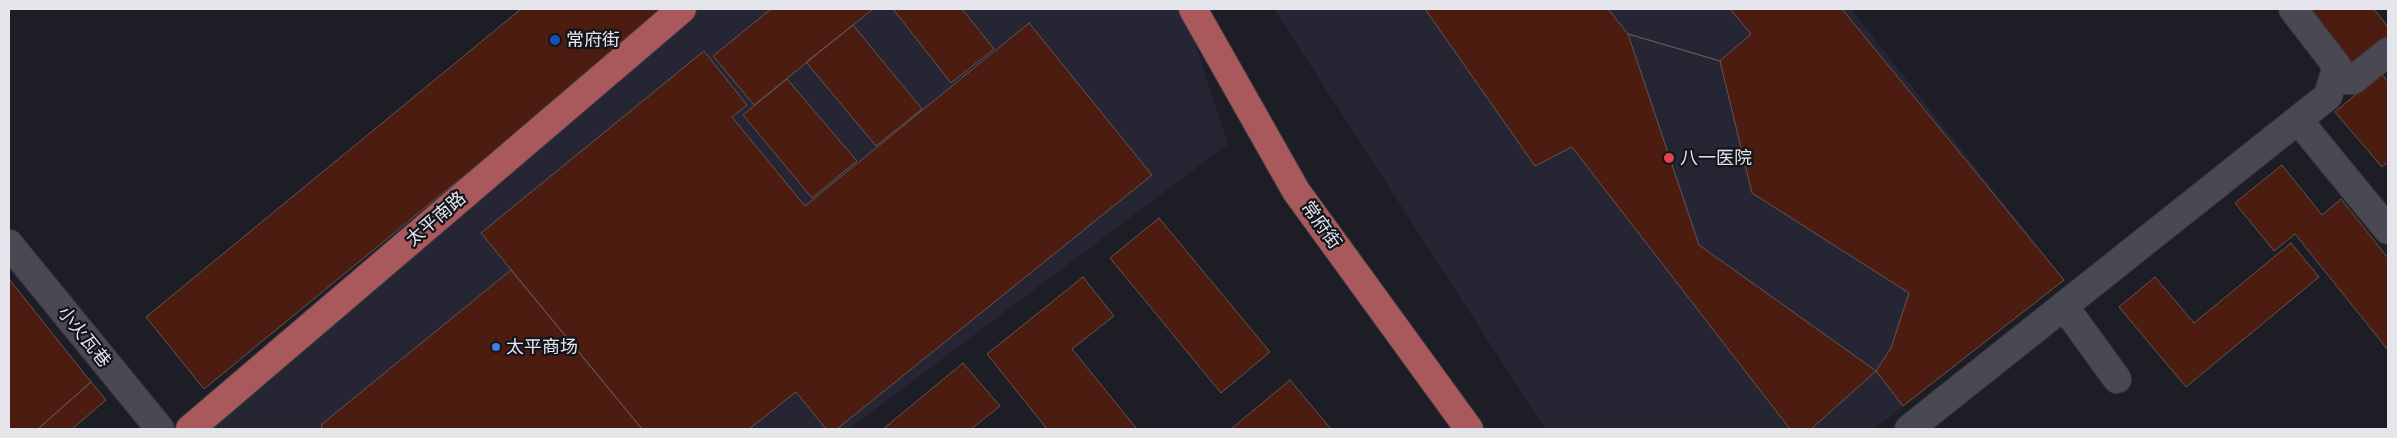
<!DOCTYPE html>
<meta charset="utf-8">
<style>
body{margin:0}
#map{position:relative;width:2397px;height:438px;overflow:hidden;background:#1d1d26;font-family:"Public Sans",sans-serif}
canvas{display:block}
.frame{position:absolute;inset:0;border:10px solid #e5e5ec;pointer-events:none}
</style>
<div id="map">
<canvas width="2397" height="438"></canvas>
<div class="frame"></div>
</div>
<script>
const ctx = document.querySelector('canvas').getContext('2d');
ctx.lineJoin = 'round';
function fillPath(path, color) { ctx.fillStyle = color; ctx.fill(path, 'evenodd'); }
const poly = rows => new Path2D(rows.map(r => 'M' + r).join(''));
function strokePath(path, color, width, dash) { ctx.strokeStyle = color; ctx.lineWidth = width; ctx.lineCap = dash ? 'butt' : 'round'; ctx.setLineDash(dash || []); ctx.stroke(path); }
function write(font, color, halo, rows, align = 'center') {
  ctx.font = font + ' "Public Sans","Noto Sans SC",sans-serif'; ctx.lineWidth = 4.5; ctx.setLineDash([]); ctx.textBaseline = 'middle'; ctx.strokeStyle = halo; ctx.fillStyle = color; for (const [text, x, y, turn = 0] of rows) {
    ctx.save(); ctx.translate(x, y); ctx.rotate((+turn || 0) * Math.PI / 180); ctx.textAlign = isNaN(turn) ? turn : align; if (halo) ctx.strokeText(text, 0, 0); ctx.fillText(text, 0, 0); ctx.restore();
  }
}
fillPath(poly([
 [682,9,1184,9,1228,144,849,429,190,429],
 [1274,9,1851,9,2064,280,1874,429,1545,429]
]), '#262534');
const building = poly([
 [521,9,667,9,204,389,146,317,521,9],
 [771,9,873,9,754,105,713,56,771,9],
 [893,9,962,9,994,49,951,83,893,9],
 [1425,9,1842,9,2064,280,1903,406,1876,371,1811,429,1790,429,1572,147,1535,166,1425,9],
 [1608,9,1730,9,1751,34,1720,61,1628,34,1608,9],
 [2309,9,2374,9,2388,27,2388,46,2356,71,2309,9],
 [1029,23,1152,175,837,429,826,429,796,392,749,429,642,429,481,233,704,51,747,105,732,117,805,206,1029,23],
 [853,25,922,109,876,146,806,62,853,25],
 [1628,34,1720,61,1752,193,1909,293,1891,348,1876,371,1699,245,1628,34],
 [2381,73,2388,82,2388,162,2382,167,2335,112,2381,73],
 [787,79,857,161,812,198,743,115,787,79],
 [2282,165,2322,215,2341,199,2388,258,2388,350,2295,234,2274,251,2235,203,2282,165],
 [1159,218,1270,352,1221,393,1110,258,1159,218],
 [2291,243,2319,277,2186,387,2119,307,2155,277,2194,323,2291,243],
 [511,270,642,429,321,429,322,424,511,270],
 [1083,277,1114,316,1072,349,1137,429,1047,429,987,354,1083,277],
 [9,279,91,382,38,429,9,429,9,279],
 [963,363,1000,406,971,429,883,429,963,363],
 [1290,380,1331,429,1231,429,1290,380],
 [91,382,106,400,72,429,38,429,91,382]
]);
fillPath(building, '#4d1c11');
strokePath(building, '#635653', 1);
const minor = poly([
 [2333,80,2353,80,2388,52],
 [2298,120,2388,230],
 [9,244,160,429],
 [2064,306,2117,379],
 [1909,429,2328,96,2337,66,2293,9]
]);
const major = poly([
 [1193,9,1296,191,1469,429],
 [190,429,682,9]
]);
strokePath(minor, '#393840', 30);
strokePath(major, '#393840', 30);
strokePath(minor, '#494853', 28);
strokePath(major, '#a9595b', 28);
for (const [x, y, r, color] of [
 [555,40,6,"#1a4fb4"],
 [1669,158,6,"#e0444e"],
 [496,347,5,"#3f7fe0"]
]) { const dot = new Path2D(); dot.arc(x, y, r, 0, 2 * Math.PI); ctx.fillStyle = color; ctx.fill(dot); strokePath(dot, '#14141d', 2); }
write('18px', '#e5e5ec', '#14141d', [
 ["常府街",566,40],
 ["八一医院",1680,158],
 ["太平商场",506,347]
], 'left');
write('18px', '#e5e5ec', '#14141d', [
 ["太平南路",436,219,-41],
 ["常府街",1321,225,54],
 ["小火瓦巷",84,337,51]
]);
</script>
